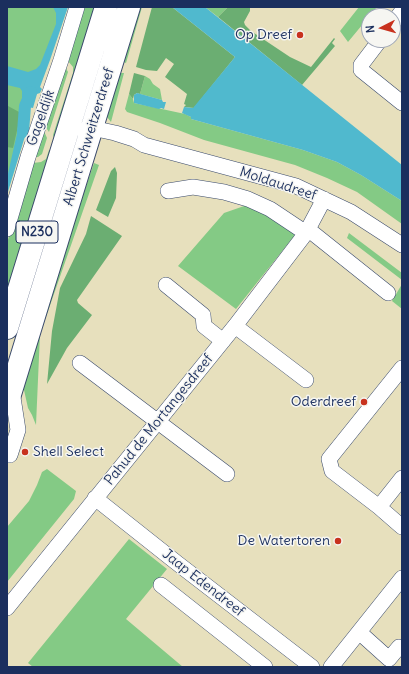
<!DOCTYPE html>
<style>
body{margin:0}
#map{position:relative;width:409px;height:674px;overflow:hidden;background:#e7e0bd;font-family:Delius,sans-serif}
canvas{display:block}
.frame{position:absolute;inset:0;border:8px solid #1b2f5e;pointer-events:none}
.north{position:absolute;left:361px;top:8px;width:40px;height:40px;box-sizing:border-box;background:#f6f6f2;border:1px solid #9ea6b7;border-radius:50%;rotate:264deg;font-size:11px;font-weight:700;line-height:16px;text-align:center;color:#1b2f5e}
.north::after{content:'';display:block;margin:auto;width:14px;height:18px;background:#c8321e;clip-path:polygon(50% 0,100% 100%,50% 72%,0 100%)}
</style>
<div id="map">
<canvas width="409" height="674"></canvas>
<div class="frame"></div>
<div class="north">N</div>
</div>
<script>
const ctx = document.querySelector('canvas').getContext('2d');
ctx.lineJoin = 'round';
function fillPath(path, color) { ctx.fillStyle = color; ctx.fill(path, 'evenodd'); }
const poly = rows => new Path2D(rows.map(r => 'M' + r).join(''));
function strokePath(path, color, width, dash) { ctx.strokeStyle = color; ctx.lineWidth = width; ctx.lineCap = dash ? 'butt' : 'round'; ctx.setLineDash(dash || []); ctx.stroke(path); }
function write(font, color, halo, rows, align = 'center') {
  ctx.font = font + ' Delius,sans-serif'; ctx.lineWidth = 3; ctx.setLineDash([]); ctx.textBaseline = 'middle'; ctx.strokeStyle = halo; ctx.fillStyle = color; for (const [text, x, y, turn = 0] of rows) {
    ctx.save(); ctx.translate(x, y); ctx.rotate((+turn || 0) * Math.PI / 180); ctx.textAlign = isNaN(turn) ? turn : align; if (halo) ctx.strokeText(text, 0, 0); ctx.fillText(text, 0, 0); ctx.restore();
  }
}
fillPath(poly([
 [7,7,63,7,50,48,27,91,17,141,7,180],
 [82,7,99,7,55,141,53,135,73,73,73,67,68,61],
 [135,7,142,7,126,63,121,61],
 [205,7,228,7,218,17],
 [359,7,377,7,348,42,340,31],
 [65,66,68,72,49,132,43,123],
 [120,73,124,73,111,122,107,117],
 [145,76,150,79,153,84,160,89,162,100,140,94],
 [129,94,133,99,134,103,185,114,191,117,191,119,303,150,337,162,361,175,402,201,402,224,357,192,327,178,295,165,204,140,160,123,127,112,125,109],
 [43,129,47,138,42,154,38,157,35,157],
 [49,150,54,152,7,303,7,243,30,166,33,163,41,162,46,159],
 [94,163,99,165,40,334,36,425,32,415,28,408,24,390,21,391,38,326],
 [247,205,254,208,287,228,295,235,236,309,178,266,224,213],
 [349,233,402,273,402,280,347,238],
 [402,284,402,309,392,301],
 [47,469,76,491,74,499,7,582,7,527,29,501,37,485,42,472],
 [129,539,167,569,126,619,183,667,33,667,28,663]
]), '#84ca85');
fillPath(poly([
 [152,7,172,7,235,57,194,108,184,107,186,105,184,104,187,94,165,77,174,64,166,58,157,71,146,70,136,67],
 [228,7,250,7,250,11,244,22,245,25,251,31,290,57,311,67,334,38,335,39,332,43,335,46,302,85,218,17],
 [134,73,145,76,140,94,137,93,134,95,133,99,129,94],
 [8,106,21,113,13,148,7,147],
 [115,167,117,173,116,198,108,217,96,210,111,171],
 [91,216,122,236,77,300,78,303,92,315,67,348,47,384,52,331,60,288,86,234]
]), '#6bae72');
fillPath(poly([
 [53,7,68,7,50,60,40,87,42,89,40,93,37,94,33,108,22,106,22,91,20,88,7,85,7,66,28,72,36,69,40,65,56,24,56,13],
 [172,7,205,7,402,165,402,201,361,175,337,162,303,150,191,119,191,117,182,113,184,107,193,108,235,57],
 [137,93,162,100,163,102,166,102,164,109,161,108,159,109,134,103,134,95],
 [21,116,27,116,26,133,7,195,7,178]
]), '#50b9ce');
strokePath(poly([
 [23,132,25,106,31,92]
]), '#50b9ce', 12);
const minor = poly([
 [393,23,402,11],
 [380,40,361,65,361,70,402,103],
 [83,130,92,128,115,133,134,139,144,145,296,186,351,212,402,245],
 [168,191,193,187,224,192,248,199,270,209,306,233],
 [7,229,28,157,61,60,77,7],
 [309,230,388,293],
 [166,285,203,315,204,326,223,341],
 [235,326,306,380],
 [80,363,227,474],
 [402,368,329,459,332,471,379,507,402,527],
 [10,455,18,430,12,391],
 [95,498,177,563,312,667],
 [379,507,402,478],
 [161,585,265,667],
 [7,608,235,326,306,233,324,199],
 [359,632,389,659,399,647],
 [331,667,402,578]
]);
const highway = poly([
 [7,328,106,7],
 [7,404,129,7]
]);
strokePath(minor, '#3a4a6c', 16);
strokePath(highway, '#3a4a6c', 24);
strokePath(minor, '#fff', 15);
strokePath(highway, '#fff', 22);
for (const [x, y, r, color] of [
 [300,35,4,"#c8321e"],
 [364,402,4,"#c8321e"],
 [25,452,4,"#c8321e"],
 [338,541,4,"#c8321e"]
]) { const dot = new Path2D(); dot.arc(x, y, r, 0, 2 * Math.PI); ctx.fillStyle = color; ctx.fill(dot); strokePath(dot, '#f6f6f2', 1.5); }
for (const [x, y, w] of [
 [37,232,42]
]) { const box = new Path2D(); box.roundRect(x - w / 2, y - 11, w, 22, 3); ctx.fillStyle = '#f6f6f2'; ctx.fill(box); strokePath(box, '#1b2f5e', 1); }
write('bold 13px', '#1b2f5e', null, [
 ["N230",37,232]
]);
write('14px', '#1b2f5e', '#f6f6f2', [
 ["Op Dreef",292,35],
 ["Oderdreef",356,402],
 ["Shell Select",33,452,"left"],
 ["De Watertoren",330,541]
], 'right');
write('14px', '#1b2f5e', '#f6f6f2', [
 ["Gageldijk",41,118,-71],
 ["Albert Schweitzerdreef",89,137,-73],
 ["Moldaudreef",278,184,18],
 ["Pahud de Mortangesdreef",159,420,-51],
 ["Jaap Edendreef",203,583,38]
]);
</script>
